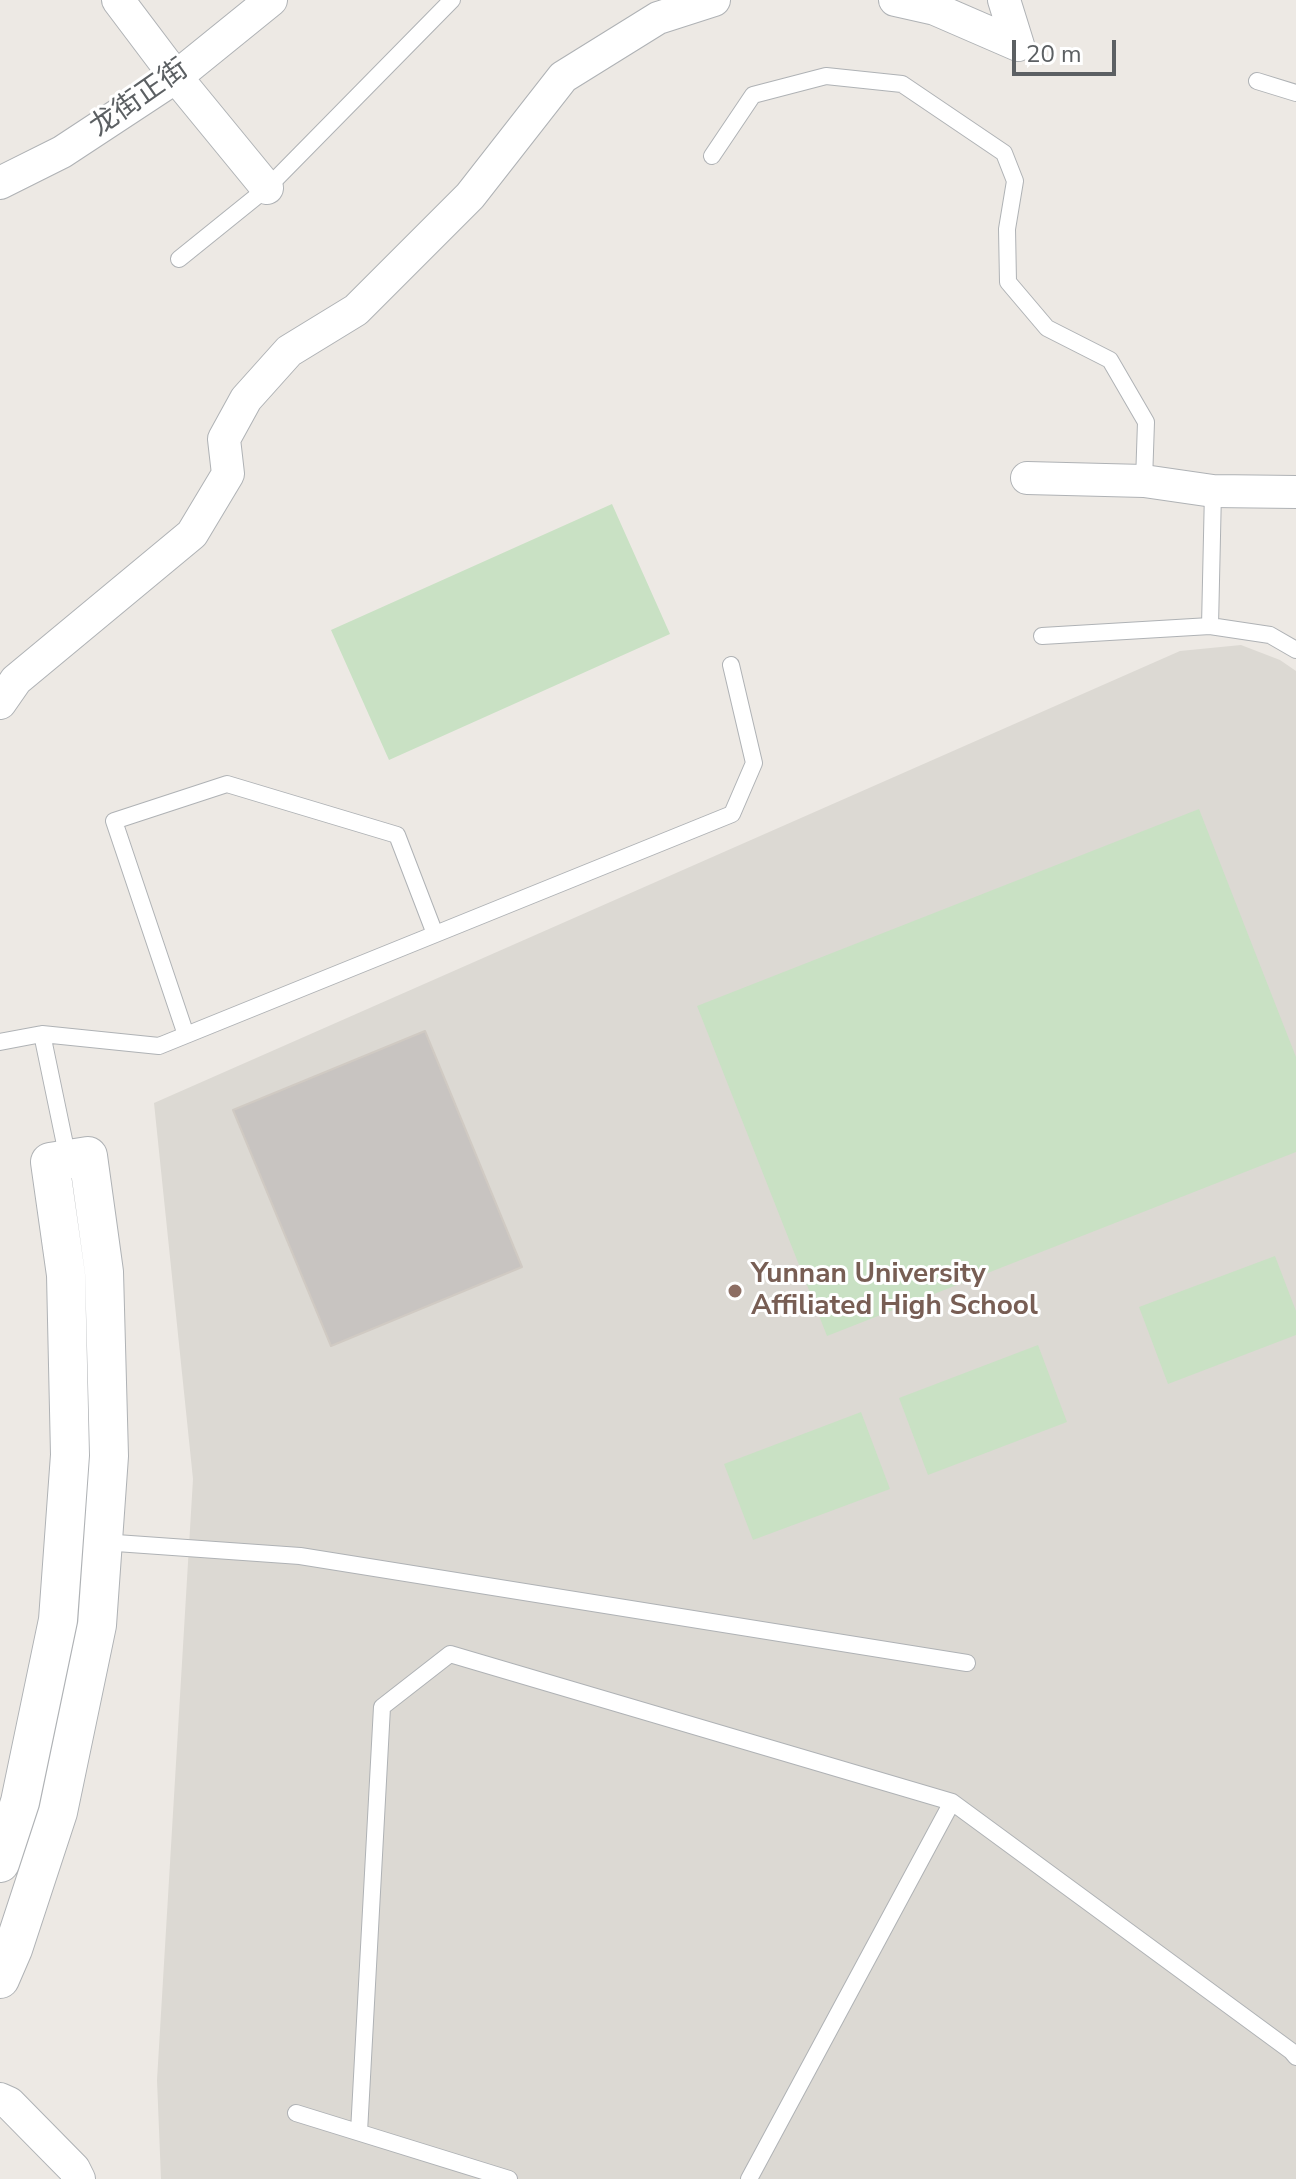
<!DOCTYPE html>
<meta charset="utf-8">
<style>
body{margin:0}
#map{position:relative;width:1296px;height:2179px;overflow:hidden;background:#ede9e4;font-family:"Nunito Sans",sans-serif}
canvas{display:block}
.scale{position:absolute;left:1012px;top:40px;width:104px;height:36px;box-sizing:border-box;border:4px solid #5c6063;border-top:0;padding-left:10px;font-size:24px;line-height:28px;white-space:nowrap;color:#5c6063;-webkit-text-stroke:6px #fff;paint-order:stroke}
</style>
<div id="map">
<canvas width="1296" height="2179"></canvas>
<div class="scale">20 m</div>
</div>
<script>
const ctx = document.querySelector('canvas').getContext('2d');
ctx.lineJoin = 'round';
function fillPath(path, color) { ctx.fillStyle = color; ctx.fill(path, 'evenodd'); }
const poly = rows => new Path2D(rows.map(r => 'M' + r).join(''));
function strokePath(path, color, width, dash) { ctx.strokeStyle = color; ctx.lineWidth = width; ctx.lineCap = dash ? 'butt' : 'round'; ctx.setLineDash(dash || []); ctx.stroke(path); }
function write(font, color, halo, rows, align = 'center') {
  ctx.font = font + ' "Nunito Sans","Noto Sans SC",sans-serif'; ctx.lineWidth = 6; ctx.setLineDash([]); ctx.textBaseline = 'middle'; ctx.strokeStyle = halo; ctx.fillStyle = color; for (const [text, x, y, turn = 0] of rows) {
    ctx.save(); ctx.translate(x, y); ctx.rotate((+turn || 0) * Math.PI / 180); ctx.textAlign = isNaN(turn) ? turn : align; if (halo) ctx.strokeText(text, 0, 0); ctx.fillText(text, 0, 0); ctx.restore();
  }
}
fillPath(poly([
 [1241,645,1280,660,1296,671,1296,2179,161,2179,157,2080,193,1479,154,1103,1180,651]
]), '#dcd9d3');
fillPath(poly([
 [612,504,670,634,389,760,331,630],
 [1199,809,1296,1057,1296,1152,827,1336,697,1006],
 [1275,1256,1296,1311,1296,1335,1168,1384,1139,1307],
 [1038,1345,1067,1422,928,1475,899,1398],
 [861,1412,890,1489,753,1540,724,1464]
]), '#c9e1c4');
const building = poly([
 [425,1031,522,1267,331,1346,233,1110,425,1031]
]);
fillPath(building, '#c8c4c1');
strokePath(building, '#d0cac3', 2);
const service = poly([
 [1257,81,1296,93],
 [712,156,753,95,826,76,902,84,1004,153,1015,181,1007,229,1008,282,1047,328,1110,360,1146,422,1144,481],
 [179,259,267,188,452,0],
 [1210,626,1213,491],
 [1042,636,1210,626,1270,635,1296,650],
 [42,1034,68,1159],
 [186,1035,114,821,227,784,397,835,435,934],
 [0,1042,42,1034,159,1046,732,814,754,763,731,665],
 [102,1542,300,1556,967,1663],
 [296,2113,509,2179],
 [359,2132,382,1707,450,1654,952,1802,1291,2051,1296,2057],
 [749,2179,952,1802]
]);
const minor = poly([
 [118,0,176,77,267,188],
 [895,0,935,9,1018,45],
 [1004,0,1018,45],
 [0,183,62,152,176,77,271,0],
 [1027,478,1144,481,1213,491,1296,492],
 [0,703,16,680,192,534,228,474,224,439,246,399,289,351,356,310,470,196,563,77,658,18,714,0],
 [0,2099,9,2103,74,2169,79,2179]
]);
const tertiary = poly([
 [0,1863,20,1802,58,1620,70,1455,66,1275,50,1162,88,1156,104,1272,109,1456,97,1625,58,1812,13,1949,0,1979]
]);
strokePath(service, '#afb2b5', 18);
strokePath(minor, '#afb2b5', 34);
strokePath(tertiary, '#afb2b5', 40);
strokePath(service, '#fff', 16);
strokePath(minor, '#fff', 32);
strokePath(tertiary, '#fff', 38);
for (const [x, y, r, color] of [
 [735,1291,8,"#8d6e63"]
]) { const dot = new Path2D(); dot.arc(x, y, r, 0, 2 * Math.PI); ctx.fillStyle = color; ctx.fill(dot); strokePath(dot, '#fff', 3); }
write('28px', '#5c6063', '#fff', [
 ["龙街正街",140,99,-35]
]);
write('bold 28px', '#785e54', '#fff', [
 ["Yunnan University",751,1275],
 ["Affiliated High School",751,1307]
], 'left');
</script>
